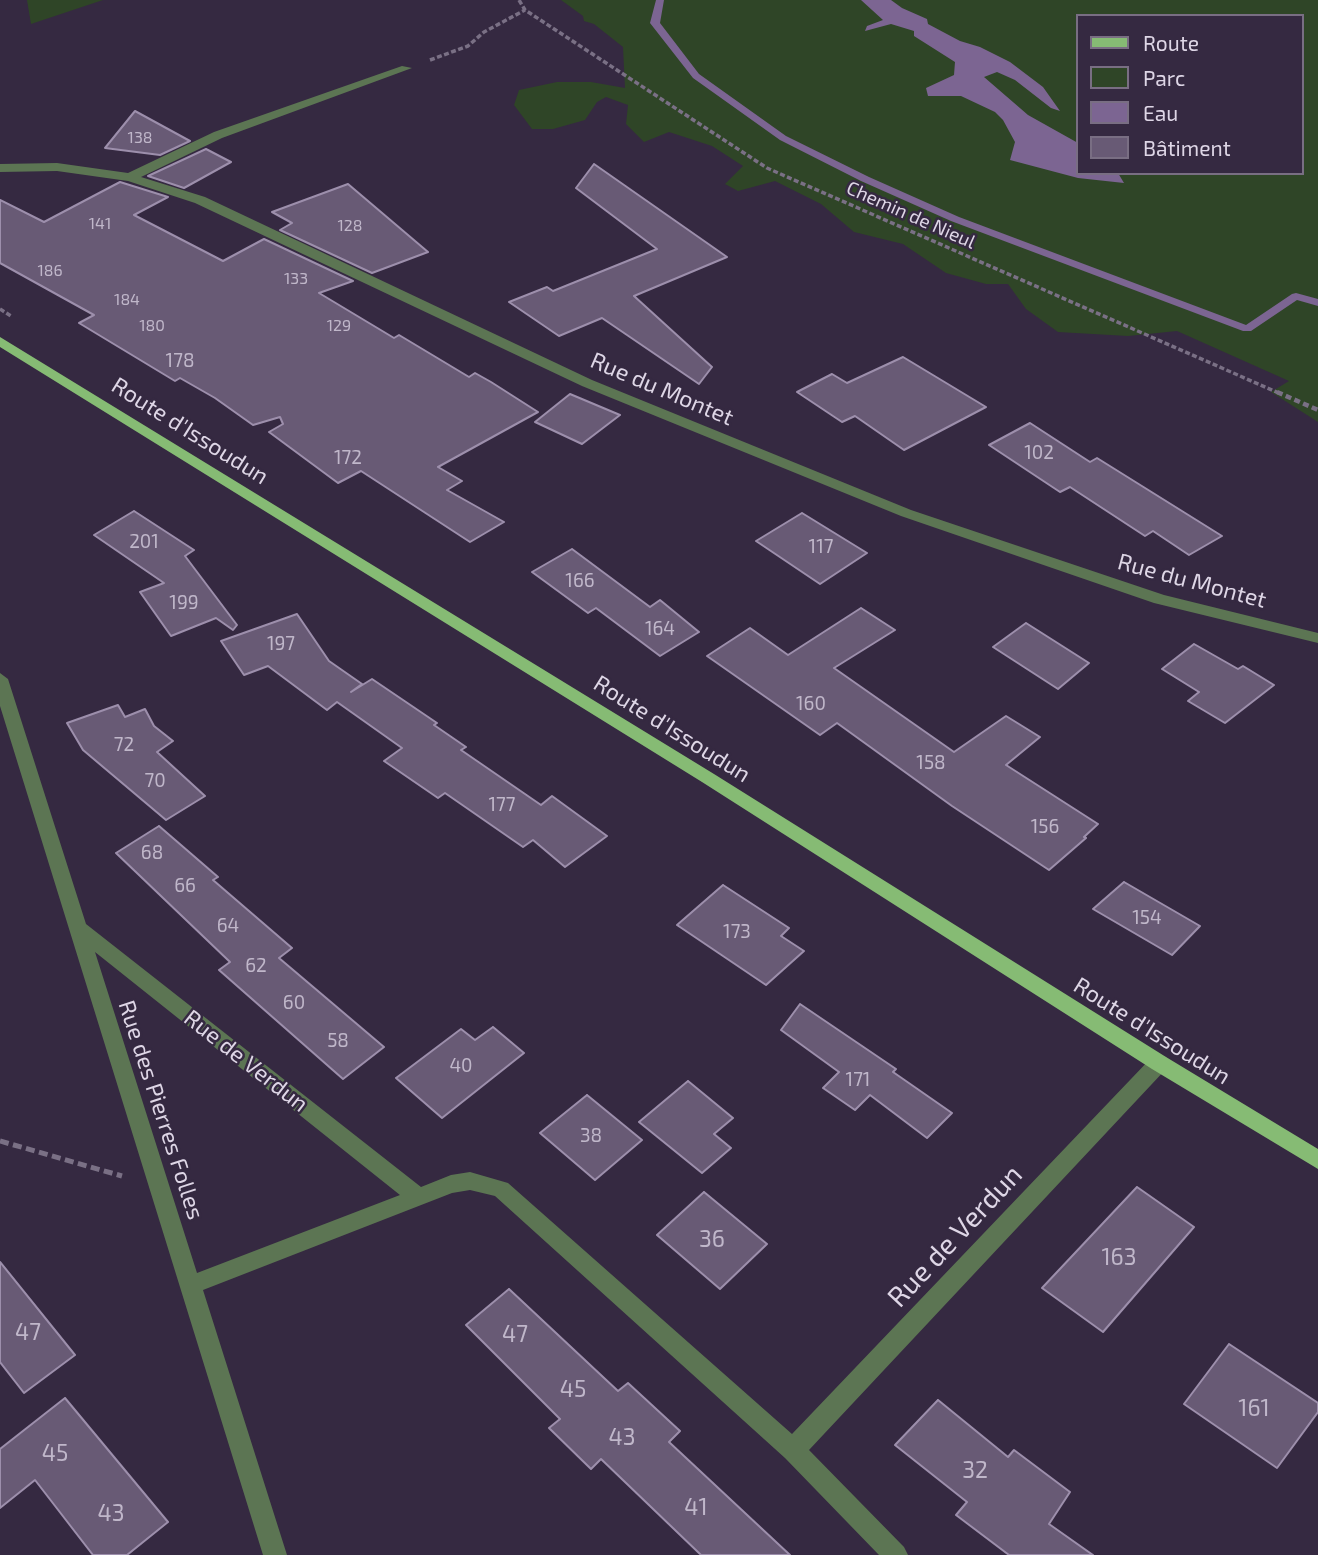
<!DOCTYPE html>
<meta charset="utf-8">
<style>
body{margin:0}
#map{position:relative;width:1318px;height:1555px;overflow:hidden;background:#352941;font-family:"Exo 2",sans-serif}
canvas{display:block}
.legend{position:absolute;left:1076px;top:14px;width:228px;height:161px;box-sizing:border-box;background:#352941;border:2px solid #796e83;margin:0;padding:9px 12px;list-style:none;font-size:21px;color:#ded6e6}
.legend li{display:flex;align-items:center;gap:14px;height:35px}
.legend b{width:35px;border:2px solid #796e83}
</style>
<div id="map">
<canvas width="1318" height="1555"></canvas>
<ul class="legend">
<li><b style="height:9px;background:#86bb74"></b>Route</li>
<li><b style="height:19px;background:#2f4527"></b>Parc</li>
<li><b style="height:19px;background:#7c6592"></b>Eau</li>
<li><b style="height:19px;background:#685a75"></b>Bâtiment</li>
</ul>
</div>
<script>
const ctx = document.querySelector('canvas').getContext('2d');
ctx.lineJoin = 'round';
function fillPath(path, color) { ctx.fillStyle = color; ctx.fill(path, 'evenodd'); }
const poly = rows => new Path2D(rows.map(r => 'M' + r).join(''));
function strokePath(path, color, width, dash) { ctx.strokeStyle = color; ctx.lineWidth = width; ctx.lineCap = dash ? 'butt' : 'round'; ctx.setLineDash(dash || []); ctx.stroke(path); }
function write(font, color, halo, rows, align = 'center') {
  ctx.font = font + ' "Exo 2",sans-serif'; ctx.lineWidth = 5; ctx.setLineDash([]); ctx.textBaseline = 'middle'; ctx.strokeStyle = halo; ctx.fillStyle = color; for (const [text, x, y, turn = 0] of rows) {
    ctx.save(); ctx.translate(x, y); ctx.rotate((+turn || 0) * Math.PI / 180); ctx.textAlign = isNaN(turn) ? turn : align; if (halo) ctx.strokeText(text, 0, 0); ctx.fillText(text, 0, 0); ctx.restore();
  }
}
fillPath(poly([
 [27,0,103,0,31,24],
 [561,0,1318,0,1318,422,1271,392,1289,381,1177,331,1128,336,1058,332,1026,309,1008,284,986,284,946,273,903,244,854,232,821,204,775,181,738,191,725,184,743,166,712,146,669,132,644,142,626,124,628,105,606,97,597,102,585,120,553,129,532,129,514,105,519,90,557,82,591,82,625,88,623,47,594,24,584,21,583,16],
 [1078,16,1302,16,1302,173,1078,173]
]), '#2f4527');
fillPath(poly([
 [861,0,891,0,902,8,927,19,928,24,960,41,980,47,1010,62,1043,87,1060,111,1051,108,1015,80,997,72,984,77,1028,115,1078,143,1078,173,1118,173,1124,183,1078,178,1010,160,1015,142,1003,120,995,112,961,96,928,96,926,88,954,75,955,62,914,36,914,31,891,24,865,31,867,26,883,20]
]), '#7c6592');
fillPath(poly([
 [656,0,664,0,660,23,699,74,786,136,869,177,959,217,1246,325,1292,294,1296,293,1318,299,1318,306,1297,300,1251,331,1243,331,951,221,861,181,780,140,693,78,650,23,656,0]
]), '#7c6592');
const building = poly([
 [135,111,190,141,160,155,105,148,135,111],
 [206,149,231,162,184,188,148,176,206,149],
 [594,164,727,257,634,296,712,367,699,384,602,318,559,336,509,302,547,287,553,291,657,249,576,188,594,164],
 [120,182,168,197,134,215,223,261,264,239,353,281,319,293,394,338,399,335,469,377,475,373,491,382,538,412,438,467,462,481,447,490,504,522,470,542,361,471,338,483,269,432,283,424,280,417,253,425,215,398,180,378,175,381,79,323,94,315,0,263,0,200,44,222,120,182],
 [348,184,428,252,372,273,280,230,292,223,272,212,348,184],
 [903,357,986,407,904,450,855,416,842,422,797,392,832,374,847,383,903,357],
 [570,394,620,415,582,444,535,422,570,394],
 [1030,423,1090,462,1097,458,1222,536,1189,555,1153,531,1145,536,1070,487,1060,492,989,445,1030,423],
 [134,511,194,550,185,556,237,625,233,630,216,618,171,636,140,592,164,583,94,535,134,511],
 [802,513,867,553,820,584,756,541,802,513],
 [572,549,650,607,660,600,699,632,660,656,596,608,588,613,532,572,572,549],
 [861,608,895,630,834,668,954,752,1006,716,1040,737,1006,765,1098,824,1084,837,1086,838,1049,870,952,806,837,723,820,735,707,656,750,628,788,655,861,608],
 [297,614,329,661,362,684,351,692,372,679,437,723,434,725,466,747,461,750,541,805,552,796,607,836,565,867,533,840,523,847,445,793,438,798,384,761,402,748,337,702,327,710,268,666,244,675,221,641,297,614],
 [1026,623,1089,663,1058,689,993,647,1026,623],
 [1194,644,1238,669,1243,666,1274,685,1225,723,1188,701,1199,692,1162,669,1194,644],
 [118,705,125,717,145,709,154,726,173,741,157,752,205,796,166,820,83,750,67,723,118,705],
 [159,826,218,877,213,880,292,948,279,958,384,1047,343,1079,219,970,230,962,116,853,159,826],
 [1124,882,1200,926,1172,955,1093,909,1124,882],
 [723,885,789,928,781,936,804,951,766,985,677,925,723,885],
 [800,1004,896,1069,893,1072,952,1113,927,1138,870,1095,855,1110,823,1088,839,1072,781,1030,800,1004],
 [493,1027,524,1053,442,1118,396,1078,461,1029,475,1040,493,1027],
 [688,1081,733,1118,714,1134,731,1148,702,1173,639,1122,688,1081],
 [587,1095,642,1140,595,1180,540,1133,587,1095],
 [1137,1187,1194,1227,1103,1332,1042,1288,1137,1187],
 [704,1192,767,1244,720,1289,657,1235,704,1192],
 [0,1262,75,1355,24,1393,0,1362,0,1262],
 [509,1289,618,1391,628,1383,680,1431,669,1442,790,1555,701,1555,601,1459,591,1469,549,1428,560,1419,466,1325,509,1289],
 [1229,1344,1318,1403,1318,1412,1277,1468,1184,1404,1229,1344],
 [65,1398,168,1522,127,1555,93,1555,35,1480,0,1508,0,1449,65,1398],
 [938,1400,1008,1457,1014,1450,1070,1492,1049,1524,1093,1555,1009,1555,956,1515,967,1502,895,1445,938,1400]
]);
fillPath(building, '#685a75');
strokePath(building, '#9d8fac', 2);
strokePath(poly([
 [519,0,525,10,767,168,1281,394],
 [430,60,468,46,484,32,525,10],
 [0,309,11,316]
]), '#7a7085', 3.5, [5, 2.5]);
strokePath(poly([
 [1277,392,1318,410]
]), '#7a7085', 4.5, [6, 3.5]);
strokePath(poly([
 [0,1141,122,1176]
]), '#7a7085', 5, [9, 4.5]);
fillPath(poly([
 [402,66,412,68,222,138,141,177,205,197,592,380,911,510,1164,595,1318,633,1318,643,1154,603,901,516,582,386,195,203,128,181,57,171,0,172,0,164,57,163,128,173,214,132,402,66],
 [0,673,8,679,86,924,421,1187,451,1175,470,1172,508,1183,792,1434,1152,1057,1159,1055,1166,1057,1169,1063,1166,1069,809,1450,904,1547,908,1555,879,1555,785,1458,495,1196,470,1190,452,1193,203,1290,287,1555,263,1555,0,706,0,673],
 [95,952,400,1195,197,1273,95,952]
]), '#5c7553');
fillPath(poly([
 [0,337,714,774,1166,1057,1318,1149,1318,1169,1152,1069,702,782,0,347,0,337]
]), '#86bb74');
write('16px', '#c0b7ca', null, [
 ["138",140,138],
 ["141",100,224],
 ["128",350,226],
 ["186",50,271],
 ["133",296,279],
 ["184",127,300],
 ["180",152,326],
 ["129",339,326]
]);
write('19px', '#ded6e6', '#352941', [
 ["Chemin de Nieul",911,215,24]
]);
write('19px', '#c0b7ca', null, [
 ["178",180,361],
 ["102",1039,453],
 ["172",348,458],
 ["201",144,542],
 ["117",821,547],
 ["166",580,581],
 ["199",184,603],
 ["164",660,629],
 ["197",281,644],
 ["160",811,704],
 ["72",124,745],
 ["158",931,763],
 ["70",155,781],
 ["177",502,805],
 ["156",1045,827],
 ["68",152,853],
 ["66",185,886],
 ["154",1147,918],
 ["64",228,926],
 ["173",737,932],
 ["62",256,966],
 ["60",294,1003],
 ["58",338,1041],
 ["40",461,1066],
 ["171",858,1080],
 ["38",591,1136]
]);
write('23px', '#ded6e6', '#352941', [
 ["Rue du Montet",662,389,23],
 ["Route d'Issoudun",190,431,32],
 ["Rue du Montet",1192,581,15],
 ["Route d'Issoudun",672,729,32],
 ["Route d'Issoudun",1152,1031,32],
 ["Rue de Verdun",246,1061,38],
 ["Rue des Pierres Folles",161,1110,72]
]);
write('23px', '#c0b7ca', null, [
 ["36",712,1239],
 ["163",1119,1257],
 ["47",28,1332],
 ["47",515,1334],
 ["45",573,1389],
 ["161",1254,1408],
 ["43",622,1437],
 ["45",55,1453],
 ["32",975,1470],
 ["41",696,1507],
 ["43",111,1513]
]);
write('28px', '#ded6e6', '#352941', [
 ["Rue de Verdun",955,1236,-47]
]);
</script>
